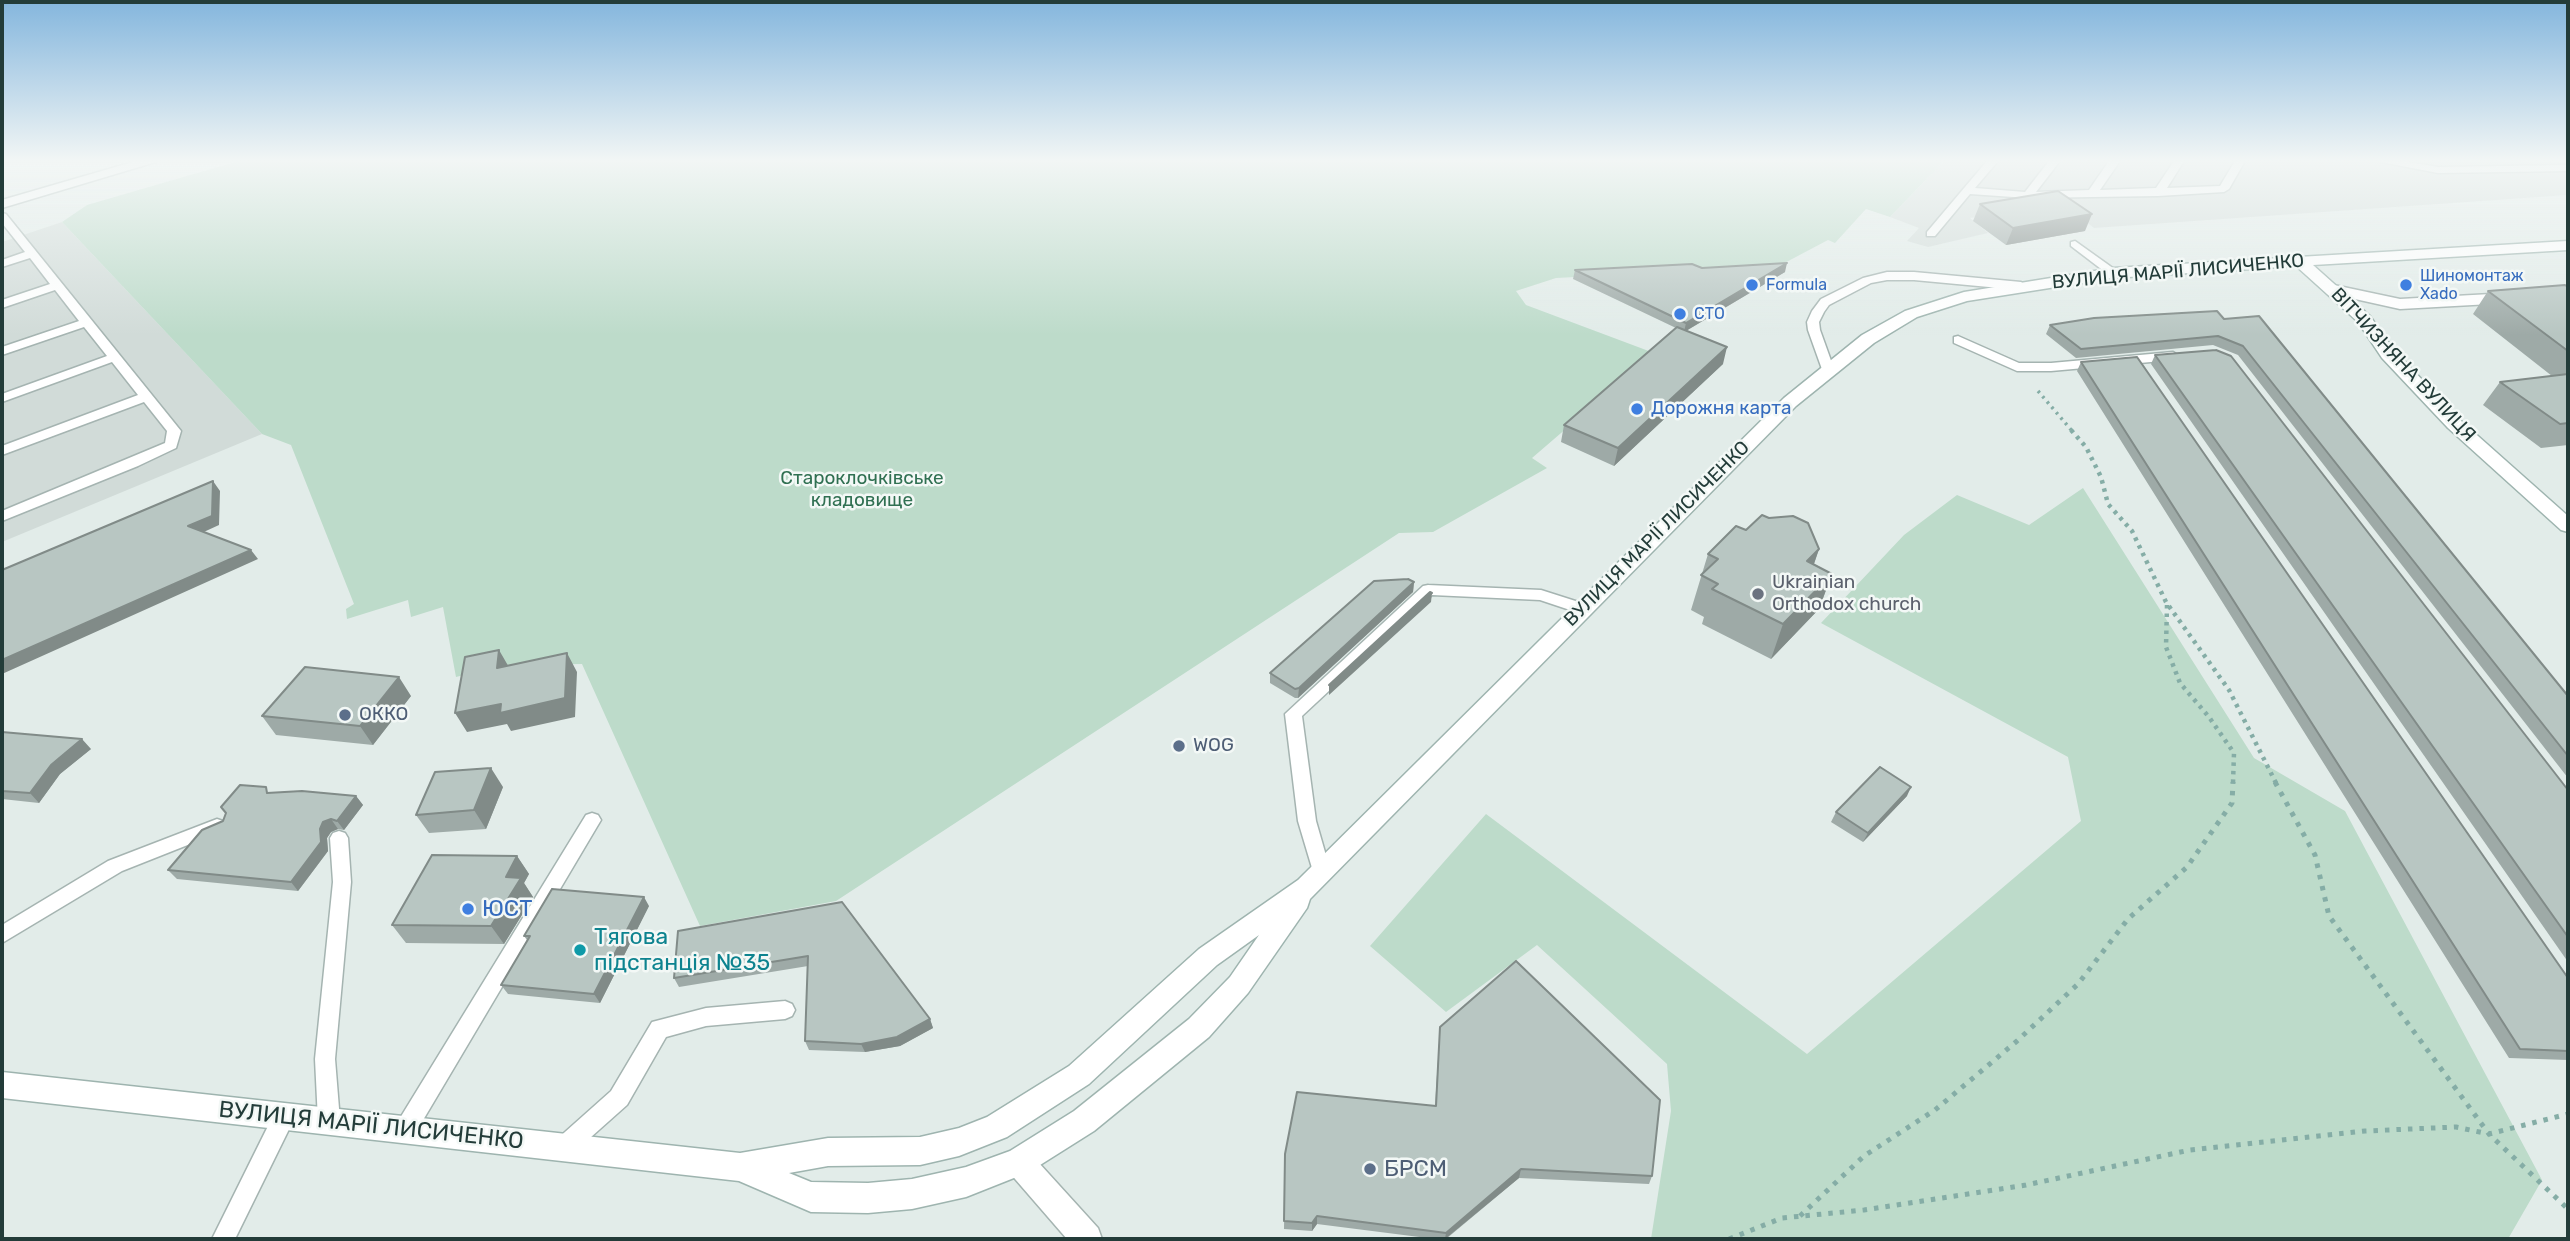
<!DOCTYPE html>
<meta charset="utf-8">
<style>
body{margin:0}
#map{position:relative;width:2570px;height:1241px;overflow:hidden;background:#e2ece9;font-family:Rubik,sans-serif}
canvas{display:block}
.frame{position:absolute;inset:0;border:4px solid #233c39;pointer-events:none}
</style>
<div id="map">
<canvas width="2570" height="1241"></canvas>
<div class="frame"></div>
</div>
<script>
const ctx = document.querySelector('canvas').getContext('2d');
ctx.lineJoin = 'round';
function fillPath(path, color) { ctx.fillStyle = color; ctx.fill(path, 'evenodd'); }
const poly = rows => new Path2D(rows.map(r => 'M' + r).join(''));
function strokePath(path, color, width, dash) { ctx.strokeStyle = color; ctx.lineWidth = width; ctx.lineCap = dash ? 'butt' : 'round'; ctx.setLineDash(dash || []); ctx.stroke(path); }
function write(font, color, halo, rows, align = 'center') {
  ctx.font = font + ' Rubik,sans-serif'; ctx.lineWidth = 5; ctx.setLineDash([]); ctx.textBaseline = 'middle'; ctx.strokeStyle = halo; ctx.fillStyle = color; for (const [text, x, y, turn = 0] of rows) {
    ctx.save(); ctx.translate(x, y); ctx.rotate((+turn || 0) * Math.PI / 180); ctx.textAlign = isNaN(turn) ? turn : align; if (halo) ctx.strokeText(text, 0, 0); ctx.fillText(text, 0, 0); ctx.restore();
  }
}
fillPath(poly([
 [1944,161,2568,161,2568,195,2094,228,2061,202,1970,218,1988,233,1928,247,1907,241,1919,228,1890,217],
 [62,222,262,434,2,542,2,242]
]), '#d1dbd8');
fillPath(poly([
 [238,161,1944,161,1890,217,1866,209,1835,243,1828,240,1777,267,1556,278,1516,291,1526,305,1654,353,1532,458,1547,468,1433,532,1399,533,836,901,700,926,582,664,502,665,456,677,443,607,411,617,408,600,347,619,346,609,354,604,291,445,262,434,62,222,87,205],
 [2083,488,2254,758,2345,811,2542,1180,2508,1239,1651,1239,1671,1111,1667,1064,1537,945,1446,1012,1370,946,1486,814,1807,1054,2081,821,2068,757,1821,623,1904,535,1957,495,2029,525]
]), '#bddbca');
const lane = poly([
 [1987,161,1998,161,1975,188,2025,192,2049,161,2060,161,2036,192,2089,190,2109,161,2120,161,2100,190,2156,188,2174,161,2184,161,2167,188,2220,186,2235,161,2245,161,2229,189,2224,192,2158,196,2028,198,1970,194,1935,236,1927,236,1927,232,1987,161],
 [2376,161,2403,161,2438,167,2568,165,2568,171,2438,173,2376,161],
 [2,213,6,214,181,431,176,448,138,466,2,521,2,511,165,443,167,431,144,402,2,455,2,446,138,395,112,362,2,402,2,394,107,356,84,327,2,355,2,347,79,321,55,290,2,308,2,300,50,284,30,258,2,267,2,260,25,252,2,223,2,213],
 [2075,241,2117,271,2117,275,2109,275,2071,246,2071,242,2075,241],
 [1887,272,1914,272,2021,282,2027,286,2021,290,1914,280,1887,280,1871,283,1829,305,1824,312,1819,322,1820,330,1834,369,1828,373,1823,372,1808,330,1807,322,1812,311,1821,299,1863,278,1887,272],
 [1958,336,2019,363,2051,363,2173,352,2179,356,2173,360,2051,371,2017,371,1954,343,1954,337,1958,336],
 [1428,585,1541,590,1588,605,1590,609,1582,614,1540,600,1432,595,1302,716,1316,821,1331,873,1329,878,1322,881,1315,878,1298,821,1285,714,1423,586,1428,585],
 [592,813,598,815,601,820,598,825,413,1137,405,1140,397,1137,394,1130,397,1123,586,815,592,813],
 [217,819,223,821,226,826,223,831,122,871,2,943,2,925,108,861,217,819],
 [339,831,345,833,348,838,351,882,335,1059,340,1121,337,1128,329,1131,321,1128,318,1121,315,1059,333,882,330,838,333,833,339,831],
 [785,1001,792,1004,795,1010,792,1016,785,1019,706,1026,666,1037,627,1105,572,1154,564,1158,556,1154,553,1147,556,1140,611,1091,652,1022,706,1008,785,1001],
 [284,1107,292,1110,295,1117,235,1239,212,1239,276,1110,284,1107]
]);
const street = poly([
 [136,161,159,161,2,208,2,200,136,161],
 [2334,285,2400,299,2509,293,2517,298,2509,303,2400,309,2328,293,2326,290,2334,285],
 [1019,1148,1029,1152,1098,1228,1102,1239,1067,1239,1009,1172,1004,1162,1009,1152,1019,1148]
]);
const secondary = poly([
 [2568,241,2568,250,2313,265,2370,316,2394,350,2460,420,2568,516,2568,532,2561,530,2448,428,2382,358,2358,322,2296,266,2113,278,1967,301,1917,317,1874,343,1796,406,1310,899,1307,908,1248,993,1209,1037,1094,1131,1029,1172,966,1197,912,1209,868,1213,811,1212,739,1181,2,1098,2,1072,740,1153,828,1138,920,1137,959,1128,987,1117,1069,1066,1199,949,1298,880,1784,398,1862,335,1905,311,1964,292,2113,268,2568,241],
 [1259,935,1230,977,1189,1019,1074,1111,1010,1151,966,1167,912,1179,868,1183,811,1182,789,1173,828,1166,920,1165,959,1156,1007,1137,1089,1084,1217,965,1259,935]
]);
strokePath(lane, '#a5b4b1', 3);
strokePath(street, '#a5b4b1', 3);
strokePath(secondary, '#9eb4af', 3);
strokePath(poly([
 [2038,391,2073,432]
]), '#85ada6', 3.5, [2.5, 4.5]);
strokePath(poly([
 [2071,430,2086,447,2101,477,2108,504,2132,531,2166,602,2229,690,2276,783],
 [2167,605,2166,647,2180,683,2209,717,2234,753,2233,783]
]), '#85ada6', 4.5, [3.5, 5]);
strokePath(poly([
 [2275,782,2315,855,2329,916,2489,1134,2568,1209],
 [1800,1216,1864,1156,1935,1110,2017,1041,2078,984,2128,919,2187,867,2232,803,2233,782],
 [1729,1239,1782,1218,1864,1210,2026,1185,2190,1150,2365,1131,2456,1127,2489,1134,2568,1114]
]), '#85ada6', 5, [4.5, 7]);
fillPath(lane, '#fff');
fillPath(street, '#fff');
fillPath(secondary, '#fff');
fillPath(poly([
 [1980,204,2085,231,2006,245,1973,221],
 [1702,268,1785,272,1686,331,1723,364,1614,466,1561,442,1564,425,1676,328,1573,279,1575,270],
 [2568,287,2568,445,2541,448,2483,405,2500,382,2552,376,2473,314,2488,291],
 [2217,311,2568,696,2568,778,2238,355,2213,345,2076,358,2046,334,2050,325],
 [2155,355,2568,790,2568,962,2151,364],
 [2081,362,2568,978,2568,1060,2509,1058,2077,371],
 [1746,530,1819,549,1814,564,1832,574,1819,609,1771,659,1702,624,1704,617,1691,610,1708,554],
 [1414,582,1413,592,1298,698,1295,698,1270,683,1270,673],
 [411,696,373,745,276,735,262,716],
 [2,732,91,749,60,774,39,803,2,799],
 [503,787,486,829,429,833,416,815],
 [271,793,356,796,363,805,344,830,338,829,331,832,327,838,328,851,298,891,177,879,168,870,223,821],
 [1907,796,1863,842,1831,822,1836,812],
 [517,856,529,874,524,883,533,897,504,944,406,943,392,925],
 [842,902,930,1019,933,1028,900,1046,865,1052,809,1050,805,1041,808,966,679,987,674,978],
 [649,906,600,1003,508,994,501,985,527,940,524,936],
 [1440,1027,1652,1176,1649,1184,1519,1178,1446,1239,1435,1239,1317,1224,1312,1231,1284,1229,1285,1154,1435,1106]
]), '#9eaaa7');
fillPath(poly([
 [2092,214,2085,231,2006,245,2013,228],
 [1787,263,1785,272,1684,332,1686,323],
 [1727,347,1723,364,1614,466,1618,448],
 [213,481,220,491,219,525,195,536,188,526],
 [1819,549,1807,584,1807,561],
 [251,550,258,559,2,674,2,660],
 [1832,574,1819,609,1771,659,1783,624],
 [1414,582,1413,592,1298,698,1299,688],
 [1432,593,1431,602,1329,695,1329,685],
 [499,650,510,669,497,668],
 [567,653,577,672,575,717,511,731,507,724,467,732,455,713],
 [399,677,411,696,373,745,360,726],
 [82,739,91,749,60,774,39,803,30,793,51,765],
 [491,768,503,787,486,829,474,810],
 [1911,787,1907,796,1863,842,1868,833],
 [356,796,363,805,344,830,337,821],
 [331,819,338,829,331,832,327,838,328,851,298,891,291,882,323,822],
 [517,856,529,874,524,883,533,897,504,944,491,926,506,877],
 [644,897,649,906,600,1003,594,994],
 [930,1019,933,1028,900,1046,865,1052,861,1044],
 [1521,1169,1519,1178,1445,1239,1446,1233],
 [1317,1216,1317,1224,1312,1231,1312,1223]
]), '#818b88');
const building = poly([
 [2058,191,2092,214,2013,228,1980,204,2058,191],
 [1787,263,1686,323,1575,270,1692,264,1702,268,1787,263],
 [2565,285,2568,287,2568,351,2488,291,2565,285],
 [2217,311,2224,319,2259,316,2568,696,2568,756,2243,346,2218,336,2081,349,2050,325,2094,318,2217,311],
 [1677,327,1727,347,1618,448,1564,425,1677,327],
 [2216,350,2231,356,2568,790,2568,937,2155,355,2216,350],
 [2137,357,2568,978,2568,1051,2520,1049,2081,362,2137,357],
 [2568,374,2568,423,2560,424,2500,382,2568,374],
 [213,481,212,516,188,526,251,550,2,660,2,570,213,481],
 [1762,515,1769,518,1793,516,1808,523,1819,549,1807,561,1832,574,1783,624,1712,589,1718,584,1701,575,1718,559,1708,554,1736,526,1746,530,1762,515],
 [1408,579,1414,582,1299,688,1295,689,1270,673,1374,581,1408,579],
 [1430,592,1432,593,1329,685,1430,592],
 [499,650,497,668,567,653,565,698,500,713,501,704,455,713,465,657,499,650],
 [305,667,399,677,360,726,262,716,305,667],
 [2,732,82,739,51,765,30,793,2,791,2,732],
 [1880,767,1911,787,1868,833,1836,812,1880,767],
 [491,768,474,810,416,815,435,772,491,768],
 [240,785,266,787,267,793,302,791,356,796,337,821,331,819,323,822,320,829,321,842,291,882,168,870,202,830,223,821,226,813,221,807,240,785],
 [432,855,517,856,506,877,521,878,491,926,392,925,432,855],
 [552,889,644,897,594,994,501,985,530,936,524,936,552,889],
 [842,902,930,1019,897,1037,861,1044,805,1041,808,956,674,978,678,931,842,902],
 [1516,961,1660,1100,1652,1176,1521,1169,1446,1233,1317,1216,1312,1223,1284,1221,1285,1154,1297,1092,1436,1106,1440,1027,1516,961]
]);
fillPath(building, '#b8c6c2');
strokePath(building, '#818b88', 2);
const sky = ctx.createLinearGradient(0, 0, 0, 335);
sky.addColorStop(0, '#84b6dd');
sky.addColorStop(0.48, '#f2f6f5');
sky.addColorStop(1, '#f2f6f500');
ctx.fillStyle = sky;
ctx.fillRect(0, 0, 2570, 335);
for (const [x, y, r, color] of [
 [1752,285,7,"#3f7fe0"],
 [2406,285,7,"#3f7fe0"],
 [1680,314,7,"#3f7fe0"],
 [1637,409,7,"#3f7fe0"],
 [1758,594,7,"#6b7280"],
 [345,715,7,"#5c6f8a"],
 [1179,746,7,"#5c6f8a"],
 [468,909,7,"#3f7fe0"],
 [580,950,7,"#0f9aa8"],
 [1370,1169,7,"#5c6f8a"]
]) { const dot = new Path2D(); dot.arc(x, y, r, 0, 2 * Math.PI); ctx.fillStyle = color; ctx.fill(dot); strokePath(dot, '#f3f8f6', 2.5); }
write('16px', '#366cbe', '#f3f8f6', [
 ["Шиномонтаж",2420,276],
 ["Xado",2420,294],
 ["Formula",1766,285],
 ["СТО",1694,314]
], 'left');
write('19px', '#233c39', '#f3f8f6', [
 ["ВУЛИЦЯ МАРІЇ ЛИСИЧЕНКО",2178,272,-5],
 ["ВІТЧИЗНЯНА ВУЛИЦЯ",2403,365,47],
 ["ВУЛИЦЯ МАРІЇ ЛИСИЧЕНКО",1657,534,-45]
]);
write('19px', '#366cbe', '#f3f8f6', [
 ["Дорожня карта",1651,409]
], 'left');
write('19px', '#307052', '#f3f8f6', [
 ["Староклочківське",862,479],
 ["кладовище",862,501]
]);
write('19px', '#5b616d', '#f3f8f6', [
 ["Ukrainian",1772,583],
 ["Orthodox church",1772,605]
], 'left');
write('19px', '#4e5e75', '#f3f8f6', [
 ["ОККО",359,715],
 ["WOG",1193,746]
], 'left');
write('23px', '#366cbe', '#f3f8f6', [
 ["ЮСТ",482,909]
], 'left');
write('23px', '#0d838f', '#f3f8f6', [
 ["Тягова",594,937],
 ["пiдстанцiя №35",594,963]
], 'left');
write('23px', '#233c39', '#f3f8f6', [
 ["ВУЛИЦЯ МАРІЇ ЛИСИЧЕНКО",371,1126,6]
]);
write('23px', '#4e5e75', '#f3f8f6', [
 ["БРСМ",1384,1169]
], 'left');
</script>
